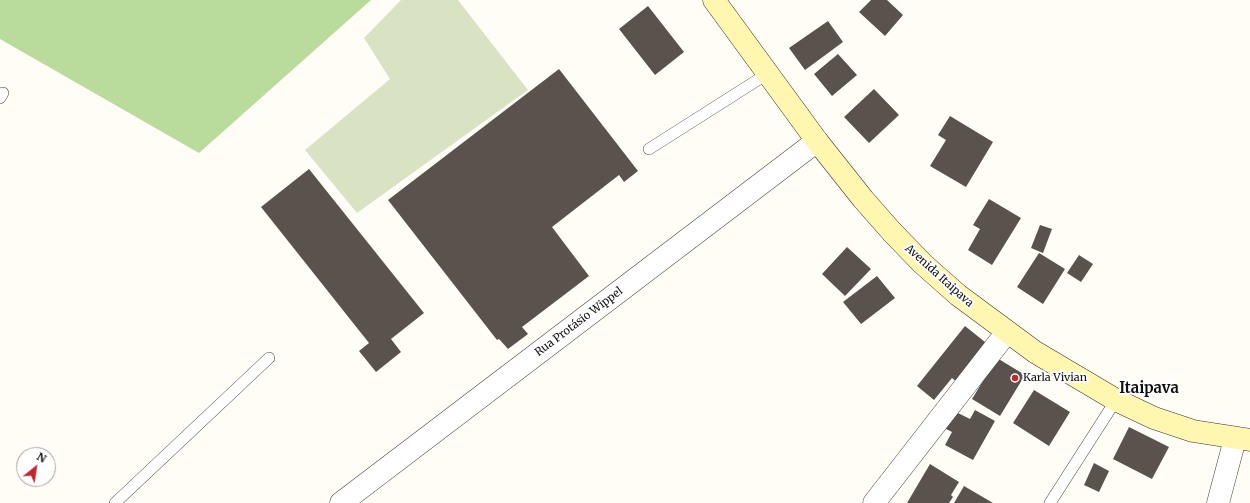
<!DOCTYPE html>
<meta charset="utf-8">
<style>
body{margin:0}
#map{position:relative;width:1250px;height:503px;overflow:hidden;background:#fffdf5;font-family:Merriweather,serif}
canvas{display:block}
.north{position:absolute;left:16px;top:447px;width:40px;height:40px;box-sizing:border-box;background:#fff;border:1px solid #a0a0a0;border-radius:50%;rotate:30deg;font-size:11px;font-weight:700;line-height:16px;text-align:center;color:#111}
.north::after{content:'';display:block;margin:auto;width:14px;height:18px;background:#c4262e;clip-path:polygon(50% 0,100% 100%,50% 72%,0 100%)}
</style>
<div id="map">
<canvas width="1250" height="503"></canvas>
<div class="north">N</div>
</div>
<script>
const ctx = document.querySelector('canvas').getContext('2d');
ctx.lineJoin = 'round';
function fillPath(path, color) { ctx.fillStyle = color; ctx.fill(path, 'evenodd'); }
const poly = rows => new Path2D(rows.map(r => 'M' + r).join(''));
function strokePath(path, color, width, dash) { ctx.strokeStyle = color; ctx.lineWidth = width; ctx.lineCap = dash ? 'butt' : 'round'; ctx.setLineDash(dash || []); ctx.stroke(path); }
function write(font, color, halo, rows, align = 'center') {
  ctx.font = font + ' Merriweather,serif'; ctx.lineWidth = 4; ctx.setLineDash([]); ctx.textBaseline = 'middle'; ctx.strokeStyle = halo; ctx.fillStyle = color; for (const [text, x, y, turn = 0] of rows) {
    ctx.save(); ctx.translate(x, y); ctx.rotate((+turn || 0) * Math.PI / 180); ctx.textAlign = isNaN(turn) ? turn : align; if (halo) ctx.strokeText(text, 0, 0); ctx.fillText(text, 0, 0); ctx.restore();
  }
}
fillPath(poly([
 [0,0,371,0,199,153,0,39]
]), '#b9dc9c');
fillPath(poly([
 [401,0,458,0,528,90,357,213,305,150,390,79,364,38]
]), '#d9e3c4');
fillPath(poly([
 [871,0,887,0,903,15,885,36,859,12],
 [648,6,684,52,655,75,619,29],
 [828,21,843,42,805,70,789,48],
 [838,54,857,75,832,96,814,74],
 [559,69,638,171,624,182,619,175,552,227,589,276,522,327,528,334,508,349,499,339,497,340,388,200],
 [874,89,899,115,869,143,844,117],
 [950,116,993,142,966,187,930,166,946,140,938,135],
 [309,169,424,313,391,339,401,352,376,372,359,351,369,343,261,207],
 [989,199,1021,218,992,265,968,250,980,229,973,225],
 [1040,225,1052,229,1043,253,1031,248],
 [847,247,871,269,845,296,822,274],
 [1039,253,1065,269,1043,304,1017,287],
 [1079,255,1093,264,1081,282,1067,273],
 [877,276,895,298,861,324,843,302],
 [965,326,990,346,959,384,952,378,934,400,917,386],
 [997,358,1025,375,1000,416,972,399],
 [1034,390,1070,412,1049,446,1013,423],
 [975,410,995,421,973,460,945,445,952,432,944,428,954,411,970,419],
 [1129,427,1169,447,1152,479,1113,459],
 [1094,463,1109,471,1099,492,1084,485],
 [930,464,959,482,951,495,953,497,949,503,907,503],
 [964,486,993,503,954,503]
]), '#5a524d');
const lane = poly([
 [0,98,3,93],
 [649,149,767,74],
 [115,503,269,358],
 [1050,503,1116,400]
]);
const street = poly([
 [341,503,817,141],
 [874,503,1007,332],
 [1218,503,1235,439]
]);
const secondary = poly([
 [714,0,817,141,863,199,892,232,923,264,958,295,1035,352,1116,400,1154,418,1193,431,1250,440]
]);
strokePath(lane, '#444', 12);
strokePath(street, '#444', 23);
strokePath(secondary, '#333', 23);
strokePath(lane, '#fff', 11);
strokePath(street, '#fff', 22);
strokePath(secondary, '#fff6b0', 22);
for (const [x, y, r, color] of [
 [1015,378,4,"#c4262e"]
]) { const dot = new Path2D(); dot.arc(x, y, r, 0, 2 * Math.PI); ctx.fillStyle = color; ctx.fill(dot); strokePath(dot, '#fff', 1.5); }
write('11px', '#111', '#fff', [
 ["Avenida Itaipava",939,276,42],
 ["Rua Protásio Wippel",579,322,-37]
]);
write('11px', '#111', '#fff', [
 ["Karla Vivian",1023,378]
], 'left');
write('bold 15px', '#111', '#fff', [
 ["Itaipava",1149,389]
]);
</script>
